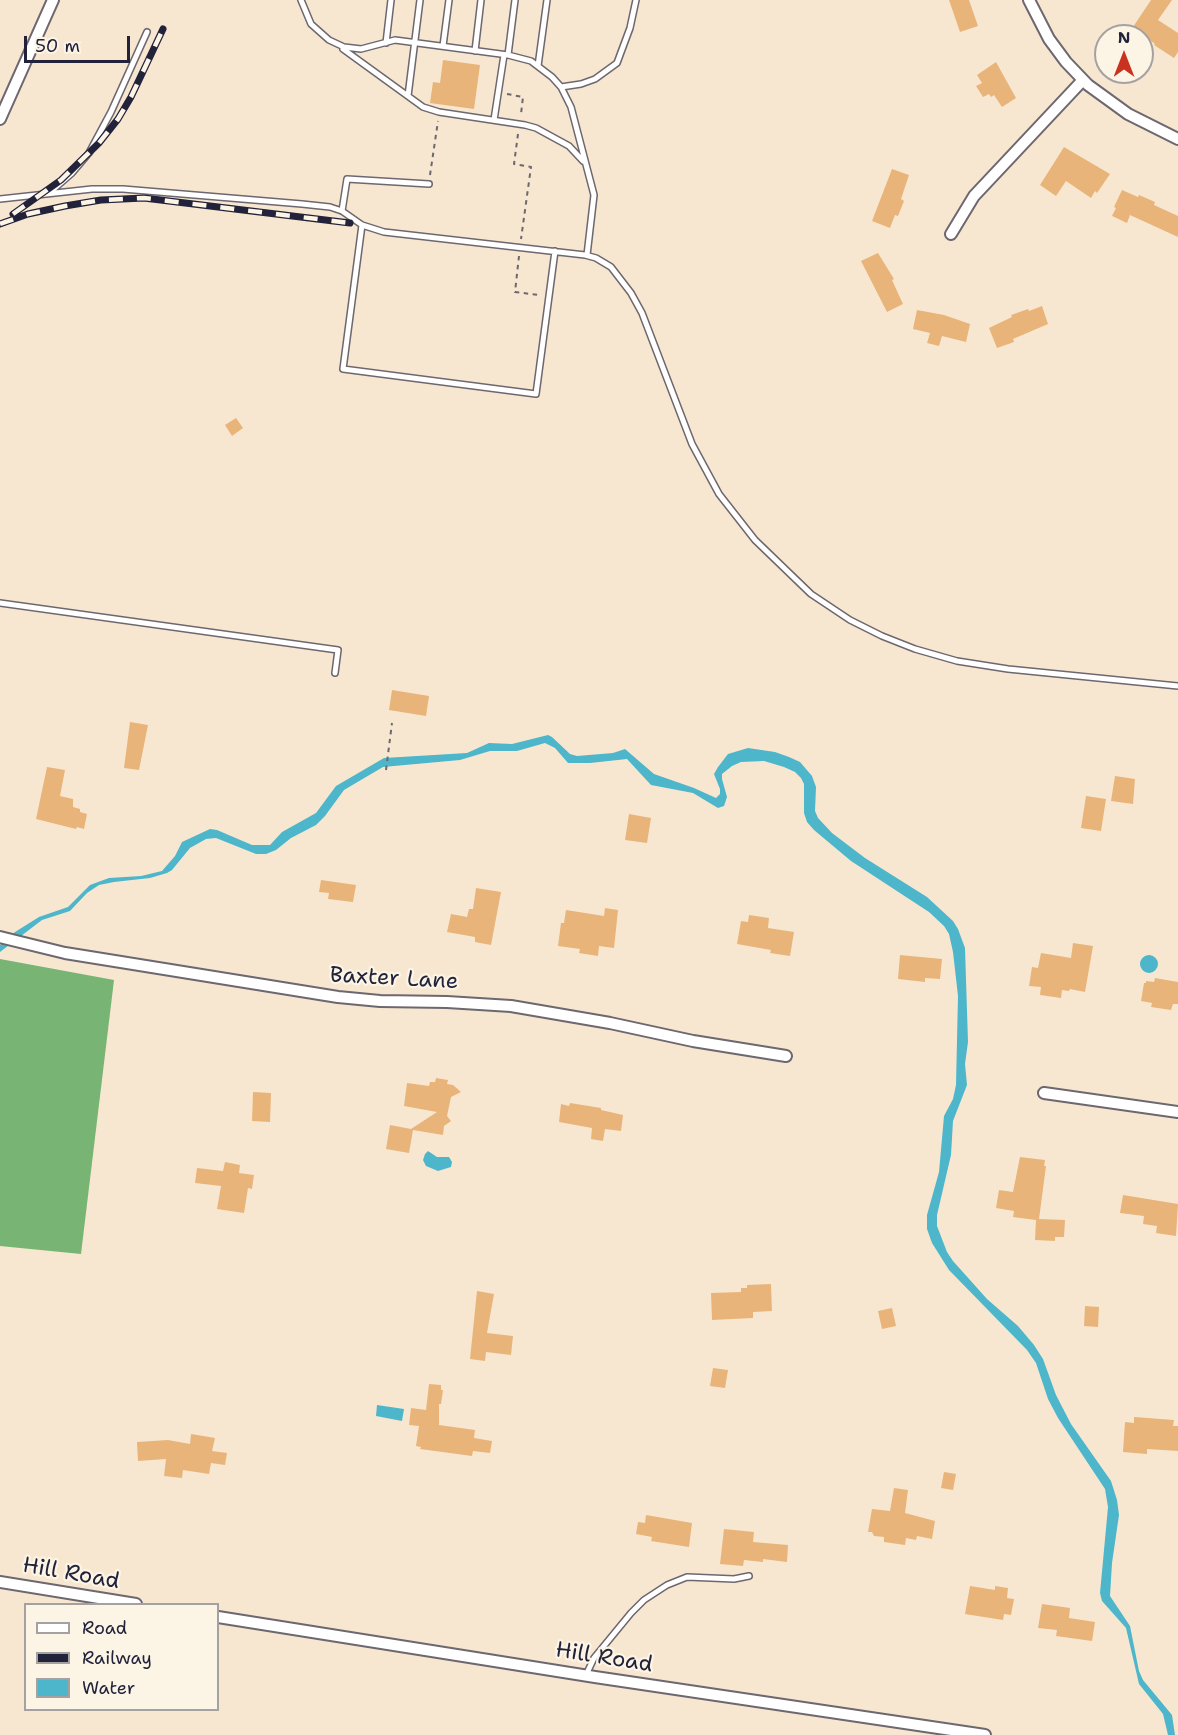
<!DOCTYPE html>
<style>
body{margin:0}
#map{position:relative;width:1178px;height:1735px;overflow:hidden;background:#f8e7d0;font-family:"Shantell Sans",sans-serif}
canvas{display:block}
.legend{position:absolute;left:24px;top:1603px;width:195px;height:108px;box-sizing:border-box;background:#fcf5e5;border:2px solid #a5a1a1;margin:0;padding:8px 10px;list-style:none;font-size:18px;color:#22223b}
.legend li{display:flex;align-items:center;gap:12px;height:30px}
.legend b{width:30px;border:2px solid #a5a1a1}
.north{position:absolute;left:1094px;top:24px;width:60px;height:60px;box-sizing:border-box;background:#fcf5e5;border:2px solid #a5a1a1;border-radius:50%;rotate:0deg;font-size:16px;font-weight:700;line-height:24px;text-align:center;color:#22223b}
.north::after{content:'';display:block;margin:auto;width:21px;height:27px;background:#c8321e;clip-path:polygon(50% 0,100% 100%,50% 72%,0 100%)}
.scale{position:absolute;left:24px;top:36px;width:106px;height:27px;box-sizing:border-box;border:3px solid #22223b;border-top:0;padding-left:8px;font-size:18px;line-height:21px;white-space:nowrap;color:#22223b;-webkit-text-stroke:4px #fcf5e5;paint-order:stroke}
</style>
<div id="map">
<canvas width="1178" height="1735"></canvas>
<ul class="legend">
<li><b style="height:8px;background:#fff"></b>Road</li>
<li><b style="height:8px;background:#22223b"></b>Railway</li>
<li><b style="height:16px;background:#4db6cb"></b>Water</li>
</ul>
<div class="north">N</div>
<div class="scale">50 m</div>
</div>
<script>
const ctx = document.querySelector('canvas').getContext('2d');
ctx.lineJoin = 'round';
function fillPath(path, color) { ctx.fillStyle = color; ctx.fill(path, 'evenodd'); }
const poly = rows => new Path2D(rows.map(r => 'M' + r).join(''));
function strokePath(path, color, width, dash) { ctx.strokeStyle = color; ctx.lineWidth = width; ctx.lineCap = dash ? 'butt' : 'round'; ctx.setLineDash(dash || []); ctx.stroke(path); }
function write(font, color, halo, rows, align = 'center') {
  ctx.font = font + ' "Shantell Sans",sans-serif'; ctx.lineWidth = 4.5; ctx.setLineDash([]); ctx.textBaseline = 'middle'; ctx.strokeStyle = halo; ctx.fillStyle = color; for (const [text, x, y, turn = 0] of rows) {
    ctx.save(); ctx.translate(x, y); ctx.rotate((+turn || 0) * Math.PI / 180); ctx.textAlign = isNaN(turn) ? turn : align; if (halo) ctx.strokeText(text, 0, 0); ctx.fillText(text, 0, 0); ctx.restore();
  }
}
fillPath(poly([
 [0,959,114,980,81,1254,0,1246]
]), '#78b474');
fillPath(poly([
 [548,735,552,737,570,754,577,756,613,753,625,749,654,774,694,788,716,798,720,794,720,789,714,774,718,767,728,754,748,748,775,752,789,757,800,762,812,776,816,787,815,811,818,818,832,833,865,858,927,897,953,921,958,929,965,948,968,1042,965,1064,967,1085,953,1121,951,1155,937,1215,937,1226,947,1252,953,1261,987,1299,1018,1326,1034,1345,1043,1359,1056,1395,1071,1424,1111,1481,1117,1500,1119,1515,1112,1563,1110,1596,1130,1626,1139,1671,1143,1680,1172,1715,1175,1735,1168,1735,1163,1714,1139,1684,1126,1628,1102,1601,1100,1593,1108,1507,1105,1489,1058,1418,1048,1399,1036,1363,1027,1350,949,1270,932,1243,927,1229,927,1215,939,1172,944,1116,953,1099,956,1085,958,996,953,952,949,934,944,926,929,912,851,861,814,830,807,822,804,813,804,784,801,778,795,772,784,767,764,761,741,762,732,766,722,774,722,779,727,797,724,806,718,808,693,793,651,785,627,759,590,763,568,763,555,748,545,743,517,751,490,751,460,760,383,767,344,790,325,816,316,825,291,838,276,850,266,854,256,854,216,838,206,839,190,848,172,870,167,873,150,878,114,882,99,885,87,893,70,911,42,920,0,952,0,945,15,932,39,917,68,907,90,885,109,878,141,876,162,871,175,856,182,842,210,829,217,830,252,845,270,845,282,832,316,813,336,786,384,758,467,753,489,743,512,744],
 '1140 964a9 9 0 1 1 18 0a9 9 0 1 1-18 0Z',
 [428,1151,437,1157,449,1157,452,1162,451,1167,438,1171,426,1166,423,1160,425,1154],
 [377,1405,404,1409,402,1421,376,1416]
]), '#4db6cb');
fillPath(poly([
 [949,0,969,0,978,26,960,32],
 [1151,0,1172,0,1158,20,1178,33,1178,52,1174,58,1154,45,1155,44,1133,27],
 [443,60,480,65,474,109,430,103,433,82,440,83],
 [996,62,1016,98,1002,107,994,95,991,97,989,94,983,97,976,86,982,83,977,75],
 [1064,147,1110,174,1097,193,1095,191,1091,198,1066,181,1056,196,1040,185],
 [892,169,909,175,901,199,904,201,898,216,895,215,890,228,872,221],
 [1122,190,1138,197,1139,195,1155,202,1154,205,1178,216,1178,237,1130,215,1127,223,1112,216,1116,208,1114,207],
 [878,253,894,279,892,280,903,304,887,312,861,261],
 [1042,306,1048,324,1013,339,1014,342,997,348,989,328,1012,317,1011,315,1028,309,1029,311],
 [917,310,944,315,970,324,966,342,942,336,939,346,927,343,930,333,913,329],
 [236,418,243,428,232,436,225,425],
 [392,690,429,696,426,716,389,710],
 [130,722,148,725,139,770,124,768],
 [47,767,65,770,60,796,73,799,73,807,80,809,80,812,87,814,84,829,77,827,76,829,36,819],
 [1115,776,1135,779,1133,804,1111,801],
 [1086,796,1106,799,1101,831,1081,828],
 [629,814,651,818,647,843,625,840],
 [321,880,356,885,353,902,328,899,329,893,319,892],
 [476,888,501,892,491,945,475,942,475,937,447,932,451,914,467,917,469,909,473,909],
 [605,908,618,910,614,948,599,946,598,956,579,953,580,949,558,946,561,923,564,923,566,910,604,916],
 [749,915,769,918,768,928,794,932,790,956,770,953,771,950,737,944,741,921,748,922],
 [1073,943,1093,946,1085,992,1070,989,1069,991,1062,990,1061,998,1040,995,1041,987,1029,986,1032,967,1038,968,1041,953,1071,958],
 [900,955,942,959,940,979,925,978,925,982,898,979],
 [1155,978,1178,982,1178,1004,1173,1004,1171,1010,1151,1007,1152,1003,1141,1001,1144,983,1146,983,1146,981,1154,982],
 [436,1078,448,1080,447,1084,453,1085,461,1092,451,1097,447,1116,451,1121,444,1126,443,1135,413,1130,409,1153,386,1149,390,1125,411,1129,437,1112,404,1106,407,1083,429,1086,430,1082,435,1082],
 [253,1092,271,1093,270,1122,252,1121],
 [570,1103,601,1108,601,1110,623,1115,621,1131,605,1129,603,1141,591,1139,592,1128,559,1122,561,1104,569,1106],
 [1020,1157,1045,1160,1044,1166,1046,1166,1039,1219,1065,1220,1064,1237,1055,1237,1055,1241,1035,1240,1036,1220,1013,1217,1014,1211,996,1208,999,1190,1013,1192],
 [225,1162,240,1165,239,1173,254,1175,252,1189,248,1188,244,1213,217,1209,221,1186,195,1183,197,1168,223,1171],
 [1123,1195,1178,1204,1176,1236,1156,1233,1157,1226,1143,1224,1144,1216,1120,1213],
 [771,1284,772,1311,753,1312,753,1318,712,1320,711,1293,741,1292,741,1288,747,1288,747,1285],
 [477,1291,494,1294,487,1333,513,1336,511,1355,486,1352,485,1361,470,1359],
 [1085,1306,1099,1307,1098,1327,1084,1326],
 [892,1308,896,1326,882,1329,878,1311],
 [713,1368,728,1370,725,1388,710,1386],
 [429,1384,441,1385,441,1390,443,1390,441,1404,439,1404,439,1425,475,1430,474,1438,492,1441,490,1453,473,1451,472,1456,420,1449,421,1447,416,1446,419,1426,409,1425,411,1408,426,1410],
 [1134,1417,1174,1420,1173,1426,1178,1426,1178,1451,1147,1449,1147,1454,1123,1452,1125,1422,1134,1423],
 [191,1434,215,1438,212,1451,227,1453,225,1465,211,1463,209,1474,183,1470,182,1478,164,1476,166,1459,138,1461,137,1442,168,1440,190,1444],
 [944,1472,956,1474,953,1490,941,1488],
 [894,1488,908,1490,905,1513,935,1521,932,1539,917,1536,916,1540,906,1538,905,1545,884,1542,884,1537,874,1536,872,1532,868,1532,872,1509,890,1511],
 [646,1515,692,1523,689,1547,651,1541,652,1537,636,1534,638,1522,645,1523],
 [724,1529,754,1532,753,1542,788,1545,787,1562,763,1559,763,1562,744,1560,743,1566,720,1564],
 [970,1586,995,1590,995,1586,1008,1588,1007,1598,1014,1599,1011,1615,1004,1614,1003,1620,965,1614],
 [1042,1604,1070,1608,1069,1618,1095,1622,1092,1641,1056,1636,1057,1630,1038,1628]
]), '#e8b47a');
const service = poly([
 [301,0,311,24,329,40,344,47,361,49,395,40,508,55,531,61,552,77,561,87,571,107,594,195,587,255],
 [386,43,391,0],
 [443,46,449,0],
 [343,49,423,107,439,112,525,125,536,128,569,146,583,161],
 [475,51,481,0],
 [508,55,515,0],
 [538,66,547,0],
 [561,87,581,84,595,79,617,63,630,28,636,0],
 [408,96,420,0],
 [494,120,504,55],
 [49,193,72,173,89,153,111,112,147,32],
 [0,199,92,189,123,189,302,204,330,207,342,211,362,225,384,232,585,255,596,258,611,267,631,293,642,313,692,444,719,494,755,540,811,594,850,620,882,636,915,649,957,661,1008,669,1178,686],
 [342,211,347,179,429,184],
 [362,225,343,369,536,394,555,251],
 [0,603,338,650,335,673],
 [586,1675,594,1658,631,1613,644,1600,667,1585,687,1577,734,1579,749,1576]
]);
const minor = poly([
 [1029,0,1049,39,1066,62,1088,85,1128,114,1178,139],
 [0,119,53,0],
 [951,234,974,196,1083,80],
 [0,937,65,953,338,997,380,1001,447,1002,511,1006,610,1023,693,1041,786,1056],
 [1044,1093,1178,1112],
 [0,1582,136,1604],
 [218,1617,595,1677,985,1735]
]);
strokePath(service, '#6d676f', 8);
strokePath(minor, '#6d676f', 14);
strokePath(poly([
 [507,94,523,97,521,114],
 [518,134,514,164,531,167,521,239],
 [430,175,438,121],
 [519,256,515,292,539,295],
 [386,770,392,723]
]), '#6d676f', 2, [4.5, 4.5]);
strokePath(service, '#fff', 5);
strokePath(minor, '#fff', 10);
const rail = poly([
 [13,214,61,180,99,143,118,119,131,97,163,29],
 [0,224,28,214,65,206,101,200,144,198,350,223]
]);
strokePath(rail, '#22223b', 7);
strokePath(rail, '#fcf5e5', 4.5, [14]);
write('22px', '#22223b', '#fcf5e5', [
 ["Baxter Lane",394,979,3],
 ["Hill Road",71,1574,10],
 ["Hill Road",604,1658,9]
]);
</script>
